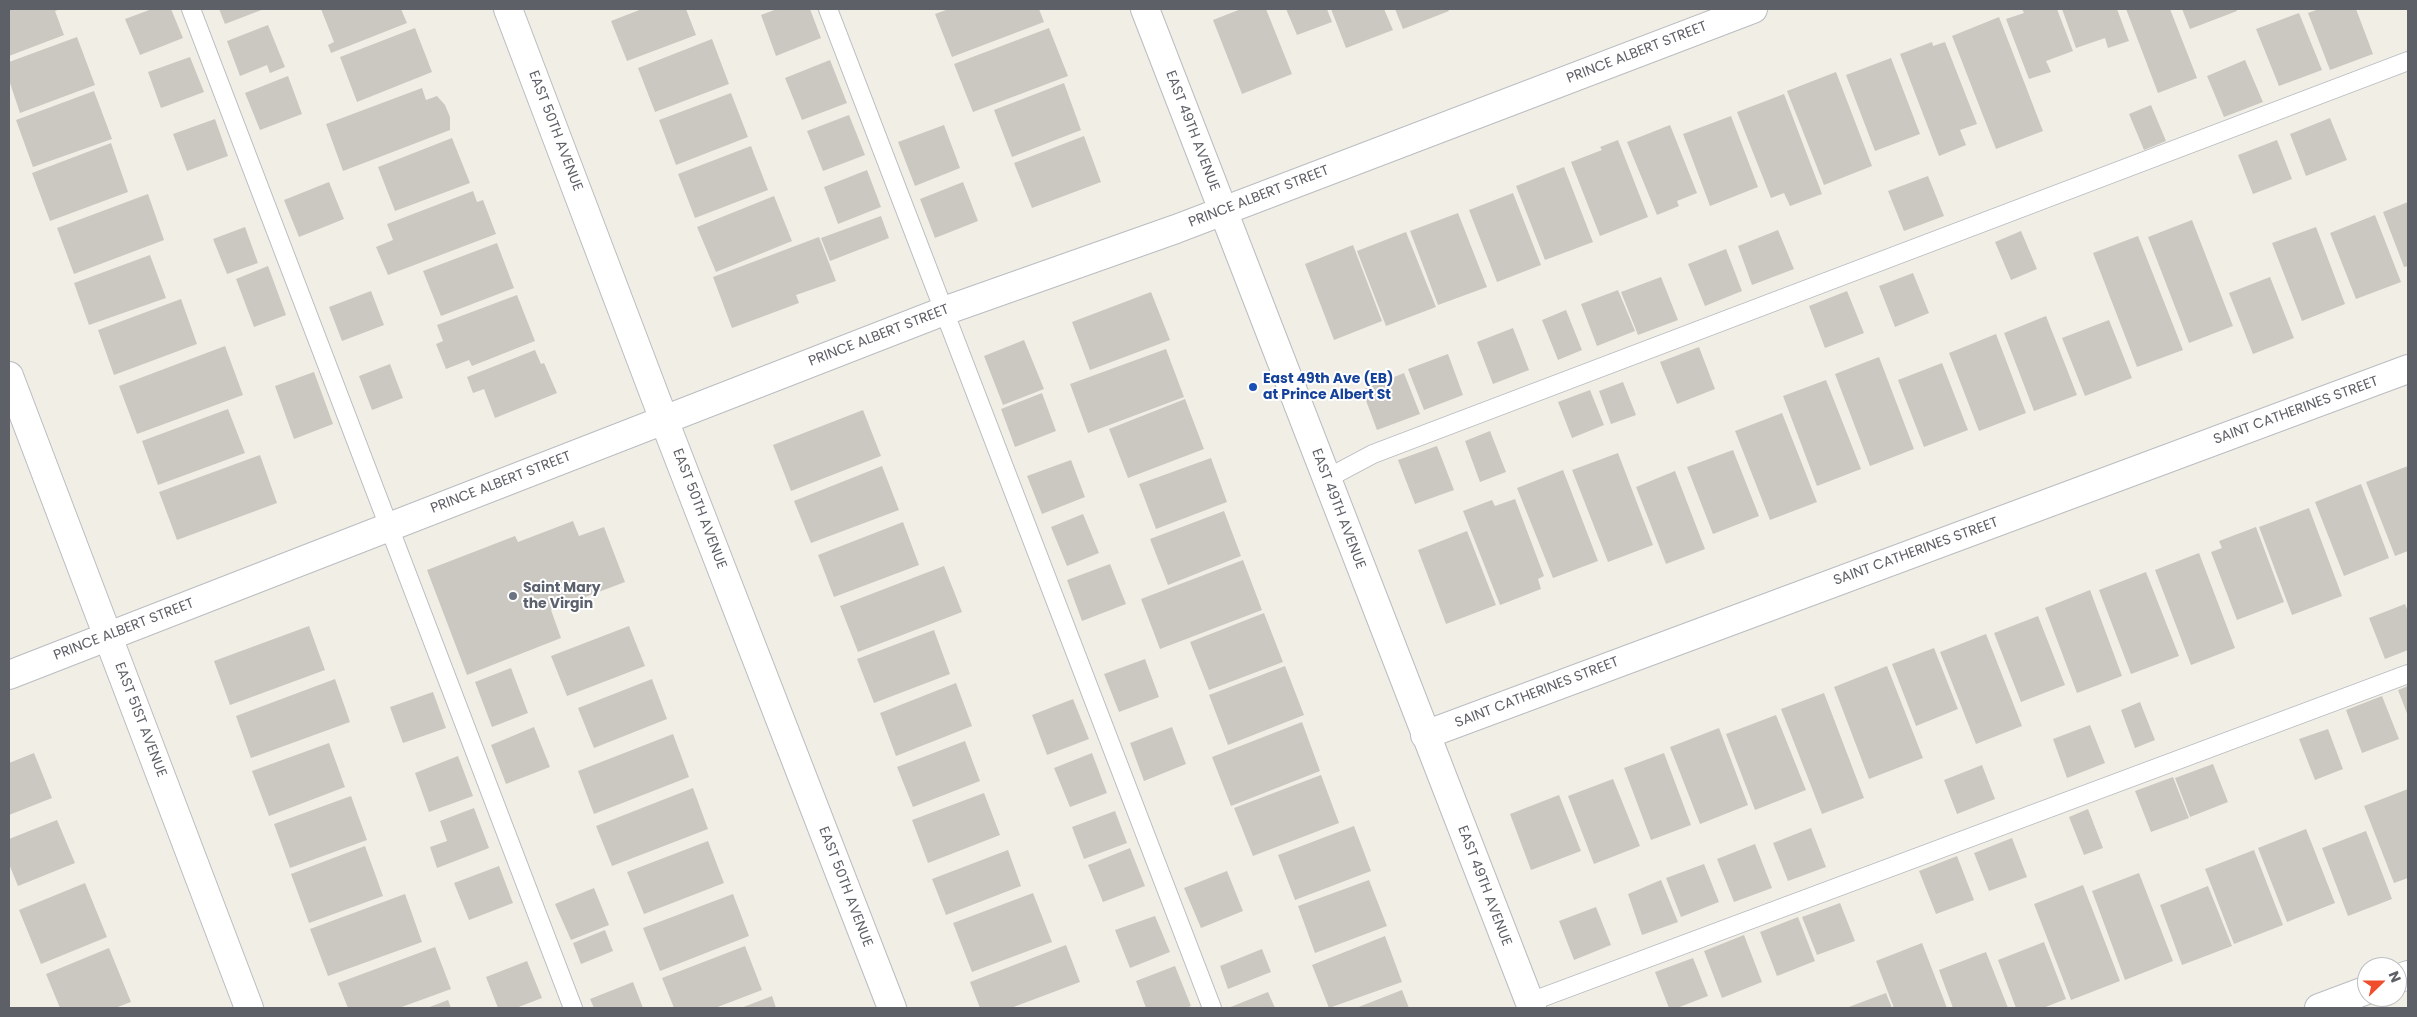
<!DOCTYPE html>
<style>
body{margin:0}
#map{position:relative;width:2417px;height:1017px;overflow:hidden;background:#f0eee5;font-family:Poppins,sans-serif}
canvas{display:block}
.frame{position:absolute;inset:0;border:10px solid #5d6066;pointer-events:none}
.north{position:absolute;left:2357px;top:957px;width:50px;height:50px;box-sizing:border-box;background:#fff;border:1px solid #bebfc2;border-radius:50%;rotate:68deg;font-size:14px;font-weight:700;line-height:20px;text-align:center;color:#5d6066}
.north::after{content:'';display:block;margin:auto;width:18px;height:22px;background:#ef4d2c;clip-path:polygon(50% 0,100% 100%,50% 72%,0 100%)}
</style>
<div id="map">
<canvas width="2417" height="1017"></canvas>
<div class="frame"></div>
<div class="north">N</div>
</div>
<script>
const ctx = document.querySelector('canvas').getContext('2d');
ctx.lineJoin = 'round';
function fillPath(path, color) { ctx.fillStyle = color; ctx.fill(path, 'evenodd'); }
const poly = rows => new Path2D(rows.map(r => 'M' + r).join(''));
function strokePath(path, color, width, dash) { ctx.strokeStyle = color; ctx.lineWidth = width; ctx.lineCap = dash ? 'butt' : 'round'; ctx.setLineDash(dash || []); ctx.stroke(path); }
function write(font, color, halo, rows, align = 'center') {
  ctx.font = font + ' Poppins,sans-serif'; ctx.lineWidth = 4; ctx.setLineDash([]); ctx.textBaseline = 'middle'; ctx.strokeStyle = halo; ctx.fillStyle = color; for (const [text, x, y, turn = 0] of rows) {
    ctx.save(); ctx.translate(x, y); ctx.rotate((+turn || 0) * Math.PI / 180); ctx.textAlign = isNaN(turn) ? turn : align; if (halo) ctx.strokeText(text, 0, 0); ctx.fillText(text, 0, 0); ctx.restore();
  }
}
fillPath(poly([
 [9,9,61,9,55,11,64,35,9,56],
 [152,9,171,9,183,38,140,55,125,19],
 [219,9,264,9,225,24],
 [321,9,401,9,407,23,331,53,328,45,334,42],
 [642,9,686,9,696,35,627,61,611,21],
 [777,9,810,9,821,38,776,56,761,15],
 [949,9,1039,9,1044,22,952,57,935,14],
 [1241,9,1266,9,1292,74,1242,94,1213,20],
 [1286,9,1327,9,1332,22,1297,35],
 [1331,9,1384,9,1393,30,1346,48],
 [1395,9,1448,9,1449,11,1403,29],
 [2022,9,2057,9,2073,51,2046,61,2051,72,2029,79,2006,19,2024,13],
 [2062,9,2117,9,2129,41,2108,48,2105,38,2076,48],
 [2126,9,2170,9,2197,78,2158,93],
 [2182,9,2236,9,2237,11,2190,29],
 [2319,9,2356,9,2373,54,2330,70,2308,13],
 [2299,13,2322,70,2279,86,2256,29],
 [1999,17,2043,131,1996,149,1952,36],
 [268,25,285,67,270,73,267,65,240,76,227,41],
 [415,28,432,72,357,102,340,57],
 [1049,28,1068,76,973,112,954,64],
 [77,37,95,85,20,113,9,80,9,62],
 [712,39,729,84,655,112,638,68],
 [1932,42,1933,46,1945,42,1977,124,1960,130,1966,145,1939,156,1900,54],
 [190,57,204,92,161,108,148,72],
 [1891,58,1920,134,1875,151,1846,75],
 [830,60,847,103,802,120,785,78],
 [2245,60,2263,102,2224,117,2207,76],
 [1836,72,1872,166,1824,185,1787,91],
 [288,76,302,114,260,130,245,93],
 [1064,83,1081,130,1012,157,994,110],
 [422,88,426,100,437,96,445,105,450,117,450,130,343,171,326,124],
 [94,91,112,139,33,167,16,120],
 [731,93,748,137,676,165,659,120],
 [1784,94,1822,194,1790,206,1784,193,1771,198,1737,112],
 [2151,105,2166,141,2144,150,2129,114],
 [849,115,865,155,823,171,807,131],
 [1731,116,1758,187,1710,206,1683,134],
 [2330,118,2347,160,2306,176,2290,134],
 [215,119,228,156,187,171,173,134],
 [944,125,960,168,915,186,898,142],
 [1670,125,1697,193,1677,201,1679,206,1657,215,1627,142],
 [1084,136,1101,182,1032,208,1014,163],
 [452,138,470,183,395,211,378,167],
 [1618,140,1648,217,1600,236,1571,162,1602,150,1600,147],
 [2277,140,2292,179,2253,194,2238,155],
 [111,143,128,192,50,221,32,173],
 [751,146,768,190,695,218,678,174],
 [1564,167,1593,242,1545,260,1516,186],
 [867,170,881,207,838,224,824,187],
 [1928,176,1944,216,1904,231,1888,191],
 [329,182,344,219,299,237,284,200],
 [963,182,978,221,935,238,920,199],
 [473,191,477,202,483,200,496,234,388,275,376,247,393,240,387,224],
 [1513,193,1541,265,1497,282,1469,210],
 [148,194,164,240,74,274,57,228],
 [774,196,792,241,716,272,697,227],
 [2408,202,2408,266,2404,267,2383,212],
 [1458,213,1487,287,1438,305,1410,231],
 [2375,215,2401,282,2356,299,2330,233],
 [881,216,889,238,830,261,821,238],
 [2192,220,2233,326,2189,343,2148,237],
 [245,227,258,263,227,274,213,239],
 [2316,227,2345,304,2302,321,2272,243],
 [1778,230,1794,269,1752,285,1738,246],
 [2021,231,2037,269,2011,280,1995,242],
 [1406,232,1436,307,1386,326,1357,251],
 [2138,236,2183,350,2137,367,2093,253],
 [819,237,836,281,796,295,799,303,732,328,713,277],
 [497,243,514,288,441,316,423,271],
 [1353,245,1382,321,1334,340,1305,264],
 [1726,249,1742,291,1705,306,1688,264],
 [150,255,166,298,89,325,74,283],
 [268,266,286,315,254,327,236,279],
 [1913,273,1929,313,1895,327,1879,286],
 [1661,277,1678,320,1638,335,1621,292],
 [2270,277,2294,338,2253,354,2229,293],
 [1618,290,1635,331,1597,346,1581,304],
 [371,291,384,325,342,341,329,307],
 [1847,291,1864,333,1825,348,1809,306],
 [1151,292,1170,340,1090,370,1072,322],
 [517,295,535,341,472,366,469,360,446,369,436,344,443,341,437,325],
 [181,299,197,344,114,375,98,330],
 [1566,310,1582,350,1558,360,1542,320],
 [2046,316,2077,395,2034,411,2004,333],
 [2109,320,2132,378,2085,396,2062,338],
 [1513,328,1529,370,1493,384,1477,342],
 [1996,334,2026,413,1979,431,1949,353],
 [1024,340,1044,389,1003,405,984,356],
 [225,346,243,395,137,434,119,386],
 [1699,347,1715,389,1677,404,1660,362],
 [1166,349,1184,397,1088,433,1070,384],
 [535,350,541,364,544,363,557,393,495,418,484,389,473,393,467,377],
 [1448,354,1463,395,1424,410,1408,369],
 [1879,357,1914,449,1870,466,1835,374],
 [1942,363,1968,430,1924,447,1898,380],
 [390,364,403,398,372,410,359,376],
 [314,372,333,424,294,439,275,386],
 [1404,373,1420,414,1377,430,1362,390],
 [1826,380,1861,469,1817,486,1783,396],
 [1623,382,1636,415,1611,424,1599,391],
 [1590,390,1604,425,1572,438,1558,402],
 [1042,393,1056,431,1015,447,1001,409],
 [1185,399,1204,449,1128,478,1109,429],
 [228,409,245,453,158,485,142,441],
 [863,410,881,456,791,491,773,445],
 [1782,413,1817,502,1770,520,1735,431],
 [1490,431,1506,472,1480,482,1465,441],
 [1437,446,1454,490,1415,504,1398,460],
 [1733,450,1759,516,1713,534,1687,467],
 [1618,453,1653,545,1608,562,1572,470],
 [260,455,277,503,177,540,159,492],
 [1211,458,1227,502,1156,529,1139,484],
 [1071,460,1085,497,1042,514,1027,476],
 [882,466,899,510,811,543,794,501],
 [2408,466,2408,551,2395,556,2366,482],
 [1563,470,1598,561,1553,578,1517,488],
 [1675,471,1705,549,1666,564,1636,487],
 [2361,484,2389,558,2344,576,2315,502],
 [1515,499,1544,576,1538,579,1541,589,1500,605,1463,511,1492,500,1495,506],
 [2309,508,2342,596,2292,615,2259,527],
 [1224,511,1241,556,1168,585,1150,539],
 [1083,514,1099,553,1067,566,1051,527],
 [573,521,579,536,604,527,625,582,551,610,561,638,467,675,427,570,515,536,518,542],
 [903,522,919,565,834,597,818,555],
 [2256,527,2284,602,2237,620,2211,552,2222,548,2219,541],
 [1467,531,1496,605,1446,624,1418,550],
 [2199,553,2235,648,2191,665,2155,570],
 [1243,560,1262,610,1160,649,1141,599],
 [1110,564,1126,604,1082,621,1067,580],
 [944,566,962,612,858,652,840,606],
 [2146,572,2179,656,2131,674,2099,590],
 [2090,590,2122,676,2077,693,2045,608],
 [2405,604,2408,612,2408,650,2385,659,2369,618],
 [1264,613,1283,662,1209,690,1190,642],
 [2038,616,2065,685,2021,702,1994,633],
 [309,626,325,670,230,705,214,661],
 [629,626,645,666,567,696,551,656],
 [934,630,950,674,874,703,857,659],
 [1986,634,2022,726,1976,744,1940,652],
 [1934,648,1958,709,1916,726,1892,664],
 [1145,659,1159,697,1119,712,1104,674],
 [1285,666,1304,715,1228,745,1209,695],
 [1887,666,1923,758,1869,779,1834,687],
 [511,668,528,713,492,727,475,682],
 [335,679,350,722,251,758,236,716],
 [652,679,667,719,594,748,578,708],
 [956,683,972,726,896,756,880,713],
 [2408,686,2408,716,2398,690],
 [433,692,446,728,403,743,390,707],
 [1824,693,1864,798,1822,814,1781,709],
 [2382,696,2399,739,2362,753,2346,710],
 [1073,699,1089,739,1047,755,1032,715],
 [2140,702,2155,740,2135,748,2121,710],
 [1776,715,1806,790,1755,810,1726,734],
 [1302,722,1320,771,1231,806,1212,757],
 [2090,725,2105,763,2067,778,2053,739],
 [534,727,550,767,506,784,491,745],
 [1172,727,1186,764,1144,781,1130,743],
 [1719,728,1748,805,1700,824,1670,747],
 [2328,729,2343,769,2315,780,2299,739],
 [673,734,689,777,594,814,578,771],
 [965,741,980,781,913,807,897,767],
 [329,743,345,787,269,816,252,771],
 [34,753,52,798,9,815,9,763],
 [1092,753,1107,793,1070,807,1054,768],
 [1664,753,1691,825,1651,840,1624,768],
 [458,756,473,796,429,812,415,773],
 [2213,764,2228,802,2190,817,2175,778],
 [1982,765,1995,799,1957,814,1944,780],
 [1321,775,1339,823,1253,856,1234,808],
 [2173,777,2189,818,2151,832,2135,791],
 [1613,779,1640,846,1594,864,1568,796],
 [693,788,708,829,612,866,596,826],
 [2408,789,2408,878,2394,883,2364,806],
 [984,793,1000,835,928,863,912,820],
 [1559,795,1581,851,1531,870,1510,814],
 [351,796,367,840,290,868,274,824],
 [474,808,489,848,437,868,430,847,447,841,440,821],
 [2088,809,2103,848,2084,855,2069,817],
 [1115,811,1127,843,1084,859,1072,827],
 [57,820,75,863,18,886,9,864,9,839],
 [1354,826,1371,871,1295,900,1278,855],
 [1811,828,1826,867,1788,881,1773,843],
 [2306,829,2335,903,2287,922,2258,848],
 [2366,831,2392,899,2348,916,2322,848],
 [2012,838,2027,877,1989,891,1974,853],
 [708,841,724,883,644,914,627,872],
 [1755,844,1772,888,1734,902,1717,859],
 [365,846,383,896,309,923,291,874],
 [1130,848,1145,886,1103,902,1088,865],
 [1008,850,1021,886,946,915,932,879],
 [2254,850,2283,925,2234,944,2205,869],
 [1957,856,1974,900,1936,914,1919,871],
 [1704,864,1719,902,1681,917,1666,878],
 [499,866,513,903,469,920,454,883],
 [1227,871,1243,911,1201,928,1184,888],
 [2139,873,2173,961,2125,980,2092,891],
 [1369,880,1387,926,1315,953,1298,906],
 [1661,880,1678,922,1642,935,1628,894],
 [85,883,107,937,41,964,19,910],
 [2083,885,2120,981,2071,1000,2034,904],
 [2208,886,2232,946,2182,965,2160,905],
 [594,888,609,925,571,940,555,904],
 [1033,893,1052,942,972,972,953,923],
 [405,894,422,942,328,976,310,929],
 [733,894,749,936,660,971,643,928],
 [1840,903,1855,941,1817,955,1802,917],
 [1596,907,1611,945,1574,960,1559,921],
 [1155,916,1170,952,1130,968,1115,930],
 [1798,917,1815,961,1777,976,1760,932],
 [605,930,613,951,581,964,573,943],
 [1744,935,1762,982,1722,998,1704,951],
 [1385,936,1402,982,1329,1008,1312,965],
 [2044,942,2066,999,2043,1008,2016,1008,1998,960],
 [1922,943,1947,1008,1894,1008,1876,961],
 [1066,945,1080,982,1011,1008,980,1008,970,982],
 [745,946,762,990,715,1008,674,1008,662,978],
 [435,947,451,989,399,1008,348,1008,338,983],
 [109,948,131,1002,115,1008,60,1008,46,974],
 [1262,949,1271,972,1228,989,1220,966],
 [1986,952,2008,1008,1953,1008,1939,970],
 [1693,958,1708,996,1677,1008,1669,1008,1655,972],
 [527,961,542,998,516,1008,498,1008,486,977],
 [1175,966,1191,1006,1185,1008,1146,1008,1136,981],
 [633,982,643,1008,594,1008,590,999],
 [1402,990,1409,1008,1356,1008],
 [1268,992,1275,1008,1228,1008],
 [1886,993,1892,1008,1846,1008],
 [772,996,776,1008,741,1008],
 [448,1000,451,1008,427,1008]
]), '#cbc8c2');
const service = poly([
 [191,9,573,1008],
 [828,9,1212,1008],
 [1326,479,1373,454,2408,61],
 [1530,1002,2408,674]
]);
const minor = poly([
 [508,9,664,420,892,1008],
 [9,376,249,1008],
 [9,675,944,311,1176,229,1753,9],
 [1425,735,2408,369],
 [2397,979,2408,975],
 [2319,1008,2367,990]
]);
const tertiary = poly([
 [1145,9,1532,1008]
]);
strokePath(service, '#babcc1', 20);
strokePath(minor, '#babcc1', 30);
strokePath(tertiary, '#babcc1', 30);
strokePath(service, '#fff', 18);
strokePath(minor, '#fff', 28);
strokePath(tertiary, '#fff', 28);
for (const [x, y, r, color] of [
 [1253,387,5,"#1a4fb4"],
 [513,596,5,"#6b7280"]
]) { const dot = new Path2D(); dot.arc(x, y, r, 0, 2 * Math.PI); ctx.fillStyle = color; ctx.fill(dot); strokePath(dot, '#fff', 2); }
write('14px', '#5d6066', '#fff', [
 ["PRINCE ALBERT STREET",1637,53,-21],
 ["EAST 50TH AVENUE",555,131,69],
 ["EAST 49TH AVENUE",1192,131,69],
 ["PRINCE ALBERT STREET",1259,197,-21],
 ["PRINCE ALBERT STREET",879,336,-21],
 ["SAINT CATHERINES STREET",2296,411,-20],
 ["PRINCE ALBERT STREET",501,483,-21],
 ["EAST 50TH AVENUE",699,509,69],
 ["EAST 49TH AVENUE",1338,509,69],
 ["SAINT CATHERINES STREET",1916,552,-20],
 ["PRINCE ALBERT STREET",124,630,-21],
 ["SAINT CATHERINES STREET",1537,693,-21],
 ["EAST 51ST AVENUE",140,720,69],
 ["EAST 49TH AVENUE",1484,886,69],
 ["EAST 50TH AVENUE",845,887,69]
]);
write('bold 14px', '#164399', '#fff', [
 ["East 49th Ave (EB)",1263,379],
 ["at Prince Albert St",1263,395]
], 'left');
write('bold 14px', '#5b616d', '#fff', [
 ["Saint Mary",523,588],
 ["the Virgin",523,604]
], 'left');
</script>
